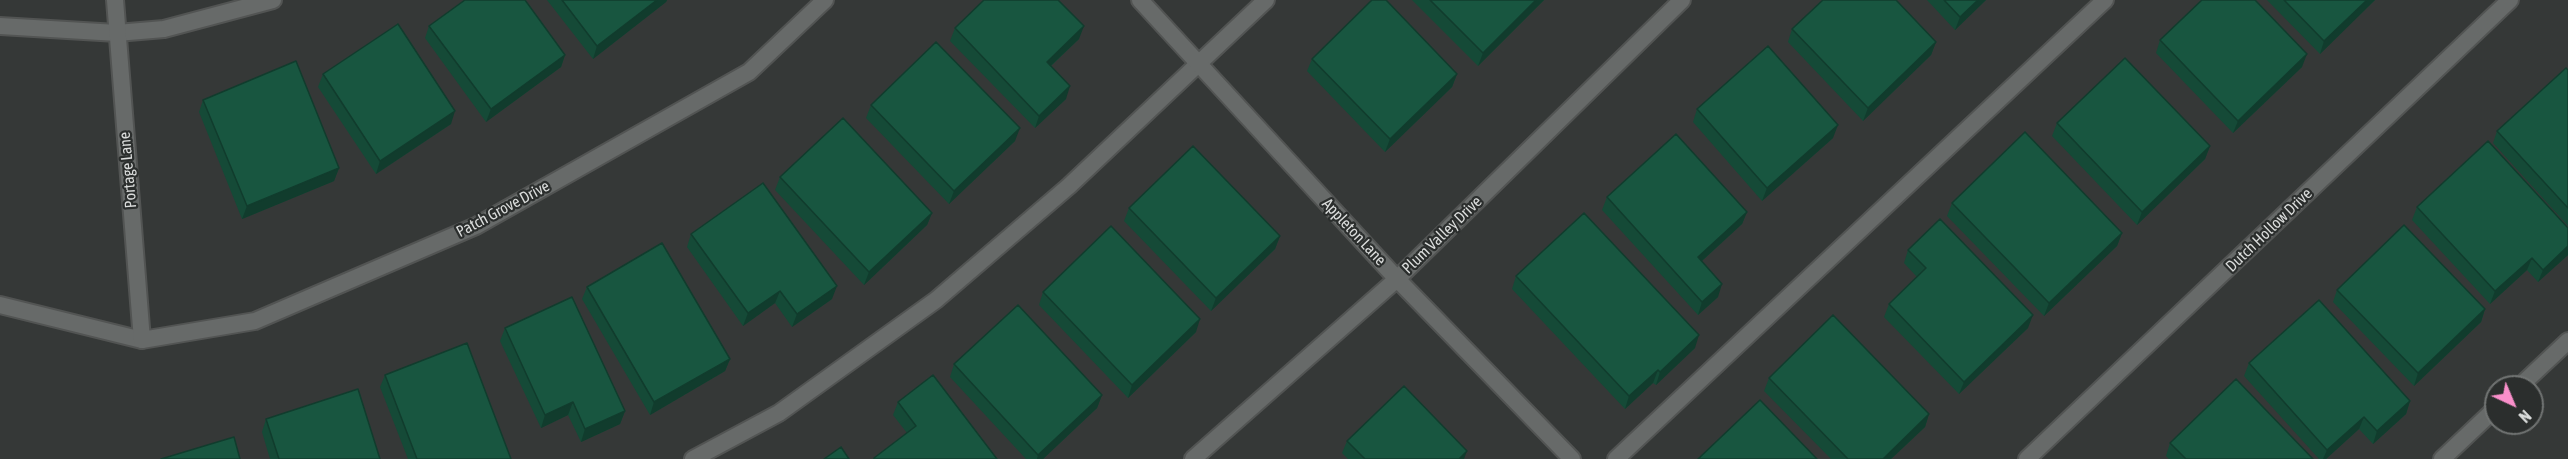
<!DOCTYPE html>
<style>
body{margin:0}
#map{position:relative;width:2568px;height:459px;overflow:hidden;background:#353837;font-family:"Asap Condensed",sans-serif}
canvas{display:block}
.north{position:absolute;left:2484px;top:375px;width:60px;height:60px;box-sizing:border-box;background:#2b2e2d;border:2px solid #717473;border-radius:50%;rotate:136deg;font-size:16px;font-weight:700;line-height:24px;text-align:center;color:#dadcdb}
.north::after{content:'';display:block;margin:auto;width:21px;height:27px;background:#f98fca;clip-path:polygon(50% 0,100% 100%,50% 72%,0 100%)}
</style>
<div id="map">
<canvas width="2568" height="459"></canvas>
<div class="north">N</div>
</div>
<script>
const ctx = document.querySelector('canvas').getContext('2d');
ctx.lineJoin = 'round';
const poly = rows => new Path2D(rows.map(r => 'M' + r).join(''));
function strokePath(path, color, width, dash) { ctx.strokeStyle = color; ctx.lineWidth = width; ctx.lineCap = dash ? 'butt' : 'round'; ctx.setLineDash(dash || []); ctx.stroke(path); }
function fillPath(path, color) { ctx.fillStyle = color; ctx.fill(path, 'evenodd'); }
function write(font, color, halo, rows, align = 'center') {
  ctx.font = font + ' "Asap Condensed",sans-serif'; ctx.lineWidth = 4.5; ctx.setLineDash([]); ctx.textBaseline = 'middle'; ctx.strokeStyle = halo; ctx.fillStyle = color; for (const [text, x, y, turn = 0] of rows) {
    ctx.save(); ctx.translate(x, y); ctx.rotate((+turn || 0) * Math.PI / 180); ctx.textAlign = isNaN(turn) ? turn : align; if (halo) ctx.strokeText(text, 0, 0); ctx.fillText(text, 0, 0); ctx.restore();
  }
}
const service = poly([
 [0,26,117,33,164,29,273,0],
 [0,305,142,340],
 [2519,387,2568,341],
 [693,459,779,413,936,300,1069,186,1266,0],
 [1616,459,2105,0],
 [2442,459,2496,408]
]);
const minor = poly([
 [115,0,142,340,255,321,476,226,749,72,825,0],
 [1140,0,1397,279,1572,459],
 [1193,459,1397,279,1682,0],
 [2027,459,2510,0]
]);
strokePath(service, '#525453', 20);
strokePath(minor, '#525453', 20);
strokePath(service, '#676a69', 16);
strokePath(minor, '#676a69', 16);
fillPath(poly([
 [547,0,667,0,666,2,593,59],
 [1412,0,1544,0,1478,66],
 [1927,0,1986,0,1955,30],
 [2267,0,2375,0,2320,54],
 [429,26,565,55,561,67,486,122,425,38],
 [955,28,1079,39,1051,66,1066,99,1035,128,950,41],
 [1792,29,1936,42,1931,55,1863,121,1788,42],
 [2160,40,2302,67,2233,133,2156,53],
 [1312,59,1457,74,1452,87,1385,152,1307,71],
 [2568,70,2568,226,2493,143,2497,131],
 [323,74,451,124,376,174,318,87],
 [203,100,339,168,334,181,242,219,199,112],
 [871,105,1015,141,949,204,866,118],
 [1697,109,1833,138,1762,201,1693,122],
 [2057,123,2210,146,2205,159,2137,225,2052,136],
 [780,177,932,213,927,225,864,285,775,190],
 [1607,197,1747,212,1742,224,1702,261,1718,297,1698,315,1602,210],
 [1952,203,2122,233,2117,246,2044,316,1947,216],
 [2417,207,2568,228,2568,255,2538,282,2527,270,2490,304,2412,220],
 [1129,208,1280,236,1275,249,1211,311,1124,221],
 [691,234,832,299,792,327,775,303,743,326,687,247],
 [1908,250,2028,328,1959,394,1884,317,1889,304,1917,277,1904,263],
 [1516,276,1695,348,1656,385,1653,383,1625,409,1512,289],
 [587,287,730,359,725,371,650,415,582,299],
 [2337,290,2485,309,2481,322,2414,386,2333,302],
 [1043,292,1196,332,1128,398,1039,305],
 [505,328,625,411,620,424,581,442,568,415,541,428,500,341],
 [2249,363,2410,401,2406,414,2373,444,2359,429,2326,459,2319,459,2244,376],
 [954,364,1102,395,1097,408,1043,459,1026,459,950,377],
 [385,375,511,459,408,459,380,387],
 [1769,378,1929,414,1925,427,1891,459,1831,459,1764,391],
 [898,402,997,459,874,459,907,433,893,415],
 [266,419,380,459,270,459,262,432],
 [1347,441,1464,459,1348,459,1342,453],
 [2170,443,2313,459,2169,459,2166,456]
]), '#154a37');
fillPath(poly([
 [657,0,667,0,666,2,593,59,597,46],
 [1536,0,1544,0,1478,66,1483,53],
 [1978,0,1986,0,1955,30,1960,17],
 [2367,0,2375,0,2320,54,2324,41],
 [1084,26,1079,39,1042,74,1047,62],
 [1936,42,1931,55,1863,121,1868,108],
 [2307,54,2302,67,2233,133,2238,121],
 [565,55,561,67,486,122,491,109],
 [1457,74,1452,87,1385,152,1390,139],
 [1070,86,1066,99,1035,128,1039,116],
 [455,111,451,124,376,174,380,161],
 [1838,125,1833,138,1762,201,1767,188],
 [1020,128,1015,141,949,204,954,191],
 [2210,146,2205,159,2137,225,2142,212],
 [339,168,334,181,242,219,247,206],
 [1747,212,1742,224,1693,269,1698,257],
 [932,213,927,225,864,285,869,272],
 [2122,233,2117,246,2044,316,2049,303],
 [1280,236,1275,249,1211,311,1216,298],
 [2568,246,2568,255,2538,282,2543,270],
 [2532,258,2527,270,2490,304,2495,291],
 [1722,284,1718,297,1698,315,1702,302],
 [837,286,832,299,792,327,797,314],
 [780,291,775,303,743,326,748,313],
 [2485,309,2481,322,2414,386,2418,373],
 [2033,315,2028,328,1959,394,1964,382],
 [1200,319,1196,332,1128,398,1132,385],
 [1699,335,1695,348,1656,385,1660,372],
 [730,359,725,371,650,415,654,402],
 [1658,370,1653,383,1625,409,1629,396],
 [1102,395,1097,408,1043,459,1037,459,1038,455],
 [2410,401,2406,414,2373,444,2377,431],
 [573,402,568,415,541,428,545,415],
 [625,411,620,424,581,442,585,429],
 [1929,414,1925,427,1891,459,1883,459],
 [2364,417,2359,429,2326,459,2323,459,2327,450],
 [1467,451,1464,459,1459,459]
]), '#113c2d');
const building = poly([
 [465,0,525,0,565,55,491,109,429,26,465,0],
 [562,0,657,0,597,46,562,0],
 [984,0,1058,0,1084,26,1047,62,1070,86,1039,116,955,28,984,0],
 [1372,0,1386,0,1457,74,1390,139,1312,59,1372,0],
 [1430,0,1536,0,1483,53,1430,0],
 [1823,0,1896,0,1936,42,1868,108,1792,29,1823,0],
 [1944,0,1978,0,1960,17,1944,0],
 [2202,0,2255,0,2307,54,2238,121,2160,40,2202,0],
 [2284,0,2367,0,2324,41,2284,0],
 [398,24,455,111,380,161,323,74,398,24],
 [936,42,1020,128,954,191,871,105,936,42],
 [1768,46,1838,125,1767,188,1697,109,1768,46],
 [2125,58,2210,146,2142,212,2057,123,2125,58],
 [296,61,339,168,247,206,203,100,296,61],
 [2566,68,2568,70,2568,208,2497,131,2566,68],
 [843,118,932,213,869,272,780,177,843,118],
 [2025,132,2122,233,2049,303,1952,203,2025,132],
 [1676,134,1747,212,1698,257,1722,284,1702,302,1607,197,1676,134],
 [2488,141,2568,228,2568,246,2543,270,2532,258,2495,291,2417,207,2488,141],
 [1193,146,1280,236,1216,298,1129,208,1193,146],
 [763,183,837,286,797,314,780,291,748,313,691,234,763,183],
 [1584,213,1699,335,1660,372,1658,370,1629,396,1516,276,1584,213],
 [1940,219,2033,315,1964,382,1889,304,1926,268,1908,250,1940,219],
 [2404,225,2485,309,2418,373,2337,290,2404,225],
 [1111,226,1200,319,1132,385,1043,292,1111,226],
 [662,243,730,359,654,402,587,287,662,243],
 [572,297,625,411,585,429,573,402,545,415,505,328,572,297],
 [2319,300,2410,401,2377,431,2364,417,2327,450,2249,363,2319,300],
 [1018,305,1102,395,1038,455,954,364,1018,305],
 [1833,315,1929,414,1883,459,1848,459,1769,378,1833,315],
 [467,343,511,459,417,459,385,375,467,343],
 [933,375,997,459,874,459,874,458,916,426,898,402,933,375],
 [2236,379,2313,459,2186,459,2170,443,2236,379],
 [1404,386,1467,451,1459,459,1365,459,1347,441,1404,386],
 [358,389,380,459,279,459,266,419,358,389],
 [1760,400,1817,459,1698,459,1760,400],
 [234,437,240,459,161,459,234,437],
 [841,447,849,459,824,459,841,447]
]);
fillPath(building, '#185640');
strokePath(building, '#113c2d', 1.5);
write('16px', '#dadcdb', '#2b2e2d', [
 ["Portage Lane",128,170,-95],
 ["Patch Grove Drive",503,209,-28],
 ["Dutch Hollow Drive",2269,230,-44],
 ["Appleton Lane",1354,232,47],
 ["Plum Valley Drive",1442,235,-44]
]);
</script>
